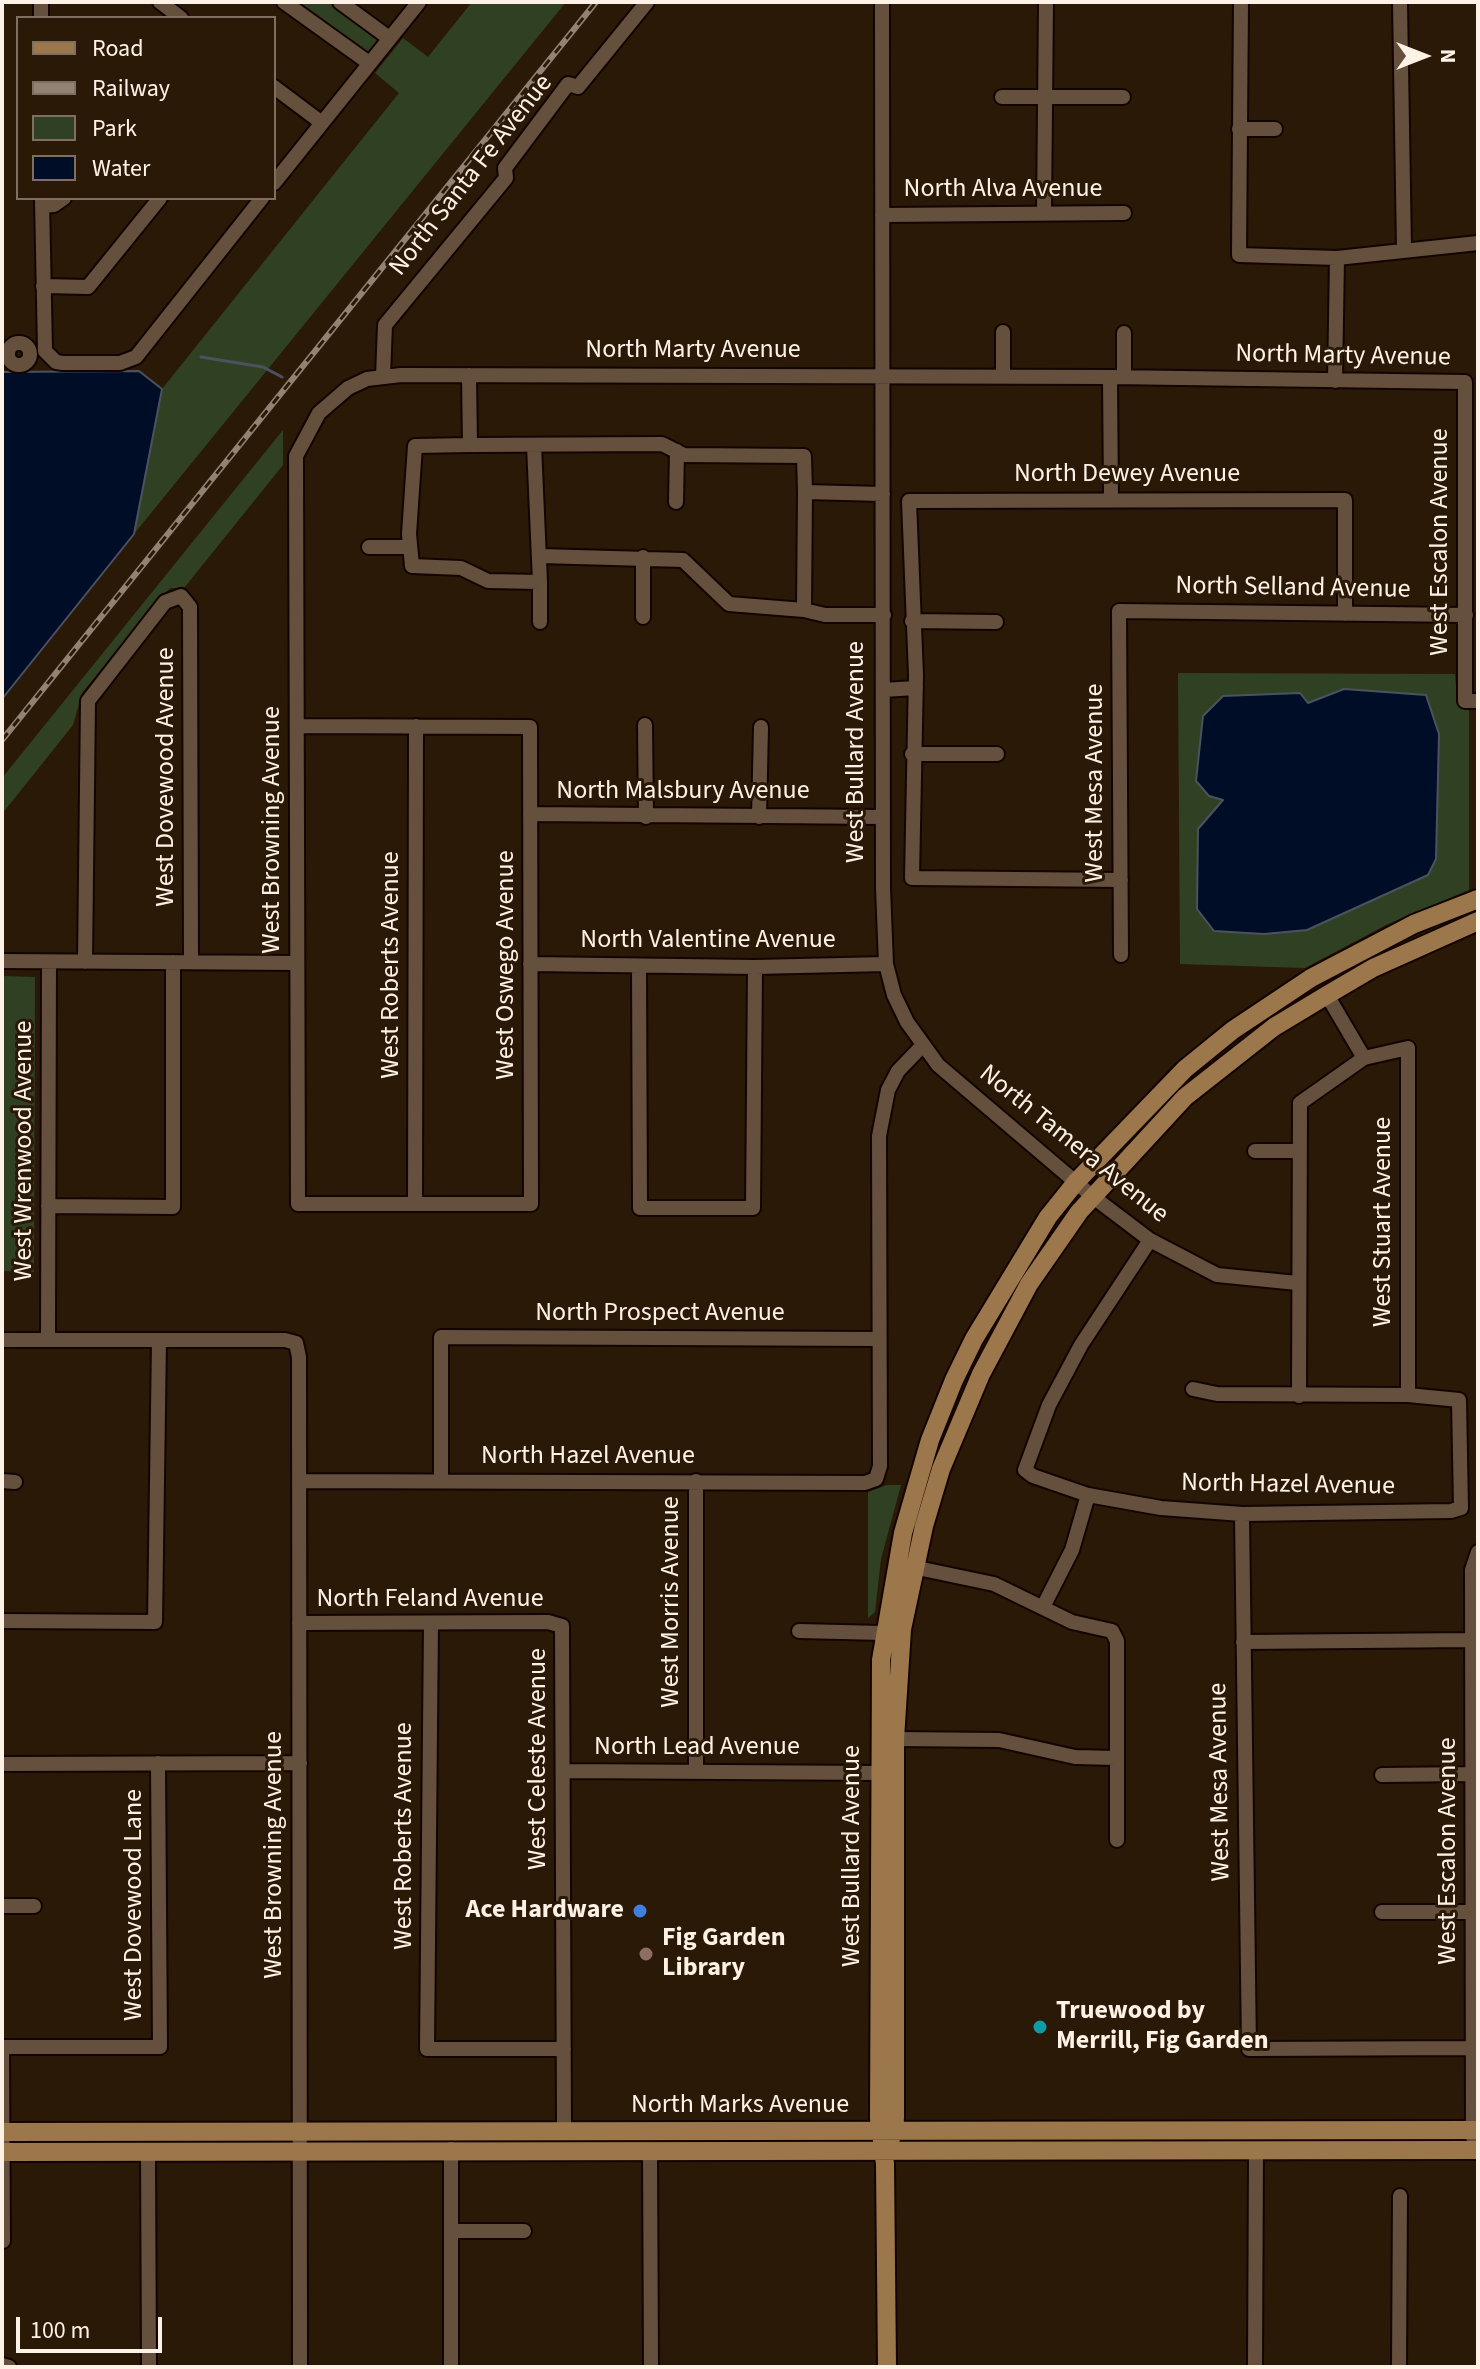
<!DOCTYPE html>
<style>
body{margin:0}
#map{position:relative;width:1480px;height:2369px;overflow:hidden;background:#2b1908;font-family:"Source Sans 3",sans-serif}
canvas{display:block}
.frame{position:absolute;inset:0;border:4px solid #fef1e6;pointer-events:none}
.legend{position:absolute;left:16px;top:16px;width:260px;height:184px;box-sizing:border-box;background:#2b1908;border:2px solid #7f6f61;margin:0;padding:10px 14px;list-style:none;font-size:24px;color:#fef1e6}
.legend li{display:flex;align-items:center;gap:16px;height:40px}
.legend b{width:40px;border:2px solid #7f6f61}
.north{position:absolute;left:1384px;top:16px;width:80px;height:80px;-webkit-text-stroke:6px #2b1908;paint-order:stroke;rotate:90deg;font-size:22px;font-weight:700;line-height:32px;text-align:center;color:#fef1e6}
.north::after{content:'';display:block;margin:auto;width:28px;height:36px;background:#fef1e6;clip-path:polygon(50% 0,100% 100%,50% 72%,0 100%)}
.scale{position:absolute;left:16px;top:2317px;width:146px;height:36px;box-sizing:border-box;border:4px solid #fef1e6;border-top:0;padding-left:10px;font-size:24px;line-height:28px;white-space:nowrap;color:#fef1e6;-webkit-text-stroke:6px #2b1908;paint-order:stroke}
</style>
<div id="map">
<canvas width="1480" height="2369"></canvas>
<div class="frame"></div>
<ul class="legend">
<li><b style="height:10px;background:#9c774b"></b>Road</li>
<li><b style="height:10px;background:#928274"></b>Railway</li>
<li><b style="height:22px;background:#304123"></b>Park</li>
<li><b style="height:22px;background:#000d27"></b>Water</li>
</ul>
<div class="north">N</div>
<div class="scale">100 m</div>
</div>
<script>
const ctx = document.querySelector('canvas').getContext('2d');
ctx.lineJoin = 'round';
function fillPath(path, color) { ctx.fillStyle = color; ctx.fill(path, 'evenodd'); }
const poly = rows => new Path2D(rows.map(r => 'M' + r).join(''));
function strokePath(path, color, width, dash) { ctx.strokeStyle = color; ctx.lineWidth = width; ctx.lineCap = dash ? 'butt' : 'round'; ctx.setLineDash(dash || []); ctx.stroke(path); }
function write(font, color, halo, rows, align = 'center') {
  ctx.font = font + ' "Source Sans 3",sans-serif'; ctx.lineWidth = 6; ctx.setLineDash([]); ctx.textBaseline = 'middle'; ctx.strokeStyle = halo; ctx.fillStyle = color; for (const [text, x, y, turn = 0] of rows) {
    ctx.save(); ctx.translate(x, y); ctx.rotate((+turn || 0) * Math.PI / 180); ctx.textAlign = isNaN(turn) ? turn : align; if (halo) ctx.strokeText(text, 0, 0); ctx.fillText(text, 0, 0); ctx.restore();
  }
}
fillPath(poly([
 [297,2,330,2,377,38,378,44,371,52,365,53],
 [472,2,566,2,134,534,162,389,399,93,375,73,403,38,428,57],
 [283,430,283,465,184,588,171,588,161,596,82,693,73,725,2,814,2,778],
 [1178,673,1455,674,1457,698,1469,711,1469,890,1386,925,1305,968,1180,964],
 [2,976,35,977,34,1272,2,1271],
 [887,1485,901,1485,881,1559,875,1612,868,1618,868,1492]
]), '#304123');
const water = poly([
 [139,371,162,389,134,534,2,699,2,372,139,371],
 [1344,689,1426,695,1439,734,1436,859,1428,875,1307,930,1264,934,1214,931,1197,909,1198,829,1223,800,1209,796,1196,781,1203,716,1223,696,1300,693,1308,703,1344,689]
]);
fillPath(water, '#000d27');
strokePath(water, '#4c5160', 2);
strokePath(poly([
 [201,357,263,367,282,377]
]), '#4c5160', 3);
const minor = poly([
 [160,2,181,18],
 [284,2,369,63],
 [340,2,389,38],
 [882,2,883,888,886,964,894,995,907,1022,938,1065,1092,1196,1150,1240,1217,1275,1297,1283],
 [1241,2,1239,255,1337,258,1478,243],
 [1400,2,1404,250],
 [41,18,41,2],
 [274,87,322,123],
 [1002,97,1123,97],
 [1239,129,1275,129],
 [274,183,419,2],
 [42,198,45,351],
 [42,206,54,205,64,198],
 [1044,212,1046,2],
 [882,215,1124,213],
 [43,286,88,287,160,198],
 [1003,332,1003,376],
 '8 354a11 11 0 1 1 22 0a11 11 0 1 1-22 0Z',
 [45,351,56,362,63,363,120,363,136,357,262,198],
 [469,375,470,445,662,444,684,455,804,456,805,492,883,494],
 [383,376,385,325,506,178,505,168,568,84,578,87,647,2],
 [1110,377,1111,498],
 [1124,377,1124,333],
 [1335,381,1337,258],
 [470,445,415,446,409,534,412,566,461,568,488,581,540,582,534,445],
 [676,502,677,451],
 [369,547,410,547],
 [540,556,683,560,729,604,804,610,805,492],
 [804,610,825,615,884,615],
 [643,617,643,557],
 [912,621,996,622],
 [540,622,540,582],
 [883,690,916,688],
 [645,725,646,817],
 [297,726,530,727,531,1204,298,1204,296,456,319,413,348,388,367,379,401,375,1110,377,1465,382,1465,701,1478,701],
 [912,754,997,754],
 [530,814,883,817],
 [759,817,761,727],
 [1121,880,912,878,916,675,909,501,1345,500,1345,614],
 [1121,955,1119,611,1466,615],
 [2,961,297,963],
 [85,962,88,701,165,602,181,596,190,607,191,962],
 [530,964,755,967,886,964],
 [639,966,640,1208,753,1208,755,967],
 [1327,995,1364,1058],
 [1255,1151,1297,1151],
 [415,1204,416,726],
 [48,1206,173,1207,173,962],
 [1150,1240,1081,1345,1049,1405,1025,1470,1033,1476,1088,1495,1161,1508,1242,1514,1451,1511,1461,1508,1459,1400,1408,1395,1217,1394,1193,1389],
 [2,1340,285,1340,296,1343,299,1357,300,2367],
 [48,1340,49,962],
 [1299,1396,1300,1103,1364,1058,1408,1048,1408,1395],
 [2,1481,15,1482],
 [299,1481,865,1483,876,1479,880,1466,879,1136,888,1090,898,1071,922,1046],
 [441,1481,441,1337,879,1339],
 [696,1481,696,1771],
 [1242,1514,1249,2049,1474,2048],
 [908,1566,994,1584,1072,1622,1112,1631,1117,1641,1117,1840],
 [1043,1607,1072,1550,1088,1495],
 [2,1621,155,1622,159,1340],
 [299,1623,548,1622,562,1626,564,2131],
 [431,1623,427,2049,564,2049],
 [799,1631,883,1633],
 [1243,1642,1473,1640],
 [895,1739,999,1740,1075,1757,1116,1758],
 [2,1764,300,1763],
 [564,1771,879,1773],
 [1382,1775,1473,1774],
 [2,1906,34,1906],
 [1382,1912,1473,1912],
 [2,2047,160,2047,158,1763],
 [2,2047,3,2241],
 [1473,2137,1472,1570,1478,1552],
 [451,2149,451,2367],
 [650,2150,651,2367],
 [148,2151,149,2367],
 [452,2231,524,2231],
 [2,2365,9,2367],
 [1255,2367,1256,2151],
 [1399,2367,1400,2196]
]);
const major = poly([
 [2,2132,1478,2130],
 [885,2150,894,2132,895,2117,895,1739,902,1629,924,1526,941,1469,981,1374,1029,1284,1079,1212,1185,1097,1274,1027,1327,995,1373,968,1478,921],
 [2,2152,1478,2150],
 [887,2367,885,2164,879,2118,881,1660,903,1533,930,1440,954,1380,974,1339,1048,1217,1076,1182,1185,1069,1233,1030,1311,978,1414,924,1478,899]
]);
strokePath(minor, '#130400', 18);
strokePath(major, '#130400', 22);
strokePath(minor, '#65503e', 14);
strokePath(major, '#9c774b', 18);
const rail = poly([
 [2,740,596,2]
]);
strokePath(rail, '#928274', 6);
strokePath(rail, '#2b1908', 3, [9]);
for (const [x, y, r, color] of [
 [640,1911,8,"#3f7fe0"],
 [646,1954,8,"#8d6e63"],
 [1040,2027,8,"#0f9aa8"]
]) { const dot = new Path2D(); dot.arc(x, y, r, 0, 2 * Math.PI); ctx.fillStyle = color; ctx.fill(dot); strokePath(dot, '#2b1908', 3); }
write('26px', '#fef1e6', '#2b1908', [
 ["North Santa Fe Avenue",472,176,-52],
 ["North Alva Avenue",1003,190],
 ["North Marty Avenue",693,351],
 ["North Marty Avenue",1343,357,1],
 ["North Dewey Avenue",1127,475],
 ["West Escalon Avenue",1441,542,-90],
 ["North Selland Avenue",1293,589,1],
 ["West Bullard Avenue",857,752,-90],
 ["West Dovewood Avenue",167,777,-90],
 ["West Mesa Avenue",1096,783,-90],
 ["North Malsbury Avenue",683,792],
 ["West Browning Avenue",273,830,-90],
 ["North Valentine Avenue",708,941],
 ["West Roberts Avenue",392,965,-90],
 ["West Oswego Avenue",507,965,-90],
 ["North Tamera Avenue",1073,1145,39],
 ["West Wrenwood Avenue",25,1151,-90],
 ["West Stuart Avenue",1384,1222,-90],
 ["North Prospect Avenue",660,1314],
 ["North Hazel Avenue",588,1457],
 ["North Hazel Avenue",1288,1486,1],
 ["North Feland Avenue",430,1600],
 ["West Morris Avenue",672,1602,-90],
 ["North Lead Avenue",697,1748],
 ["West Celeste Avenue",539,1759,-90],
 ["West Mesa Avenue",1221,1782,-91],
 ["West Roberts Avenue",405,1836,-90],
 ["West Escalon Avenue",1449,1851,-90],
 ["West Browning Avenue",275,1855,-90],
 ["West Bullard Avenue",853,1856,-90],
 ["West Dovewood Lane",135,1905,-90],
 ["North Marks Avenue",740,2106]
]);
write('bold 26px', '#fef1e6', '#2b1908', [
 ["Ace Hardware",624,1911,"right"],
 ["Fig Garden",662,1939],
 ["Library",662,1969],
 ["Truewood by",1056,2012],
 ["Merrill, Fig Garden",1056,2042]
], 'left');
</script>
